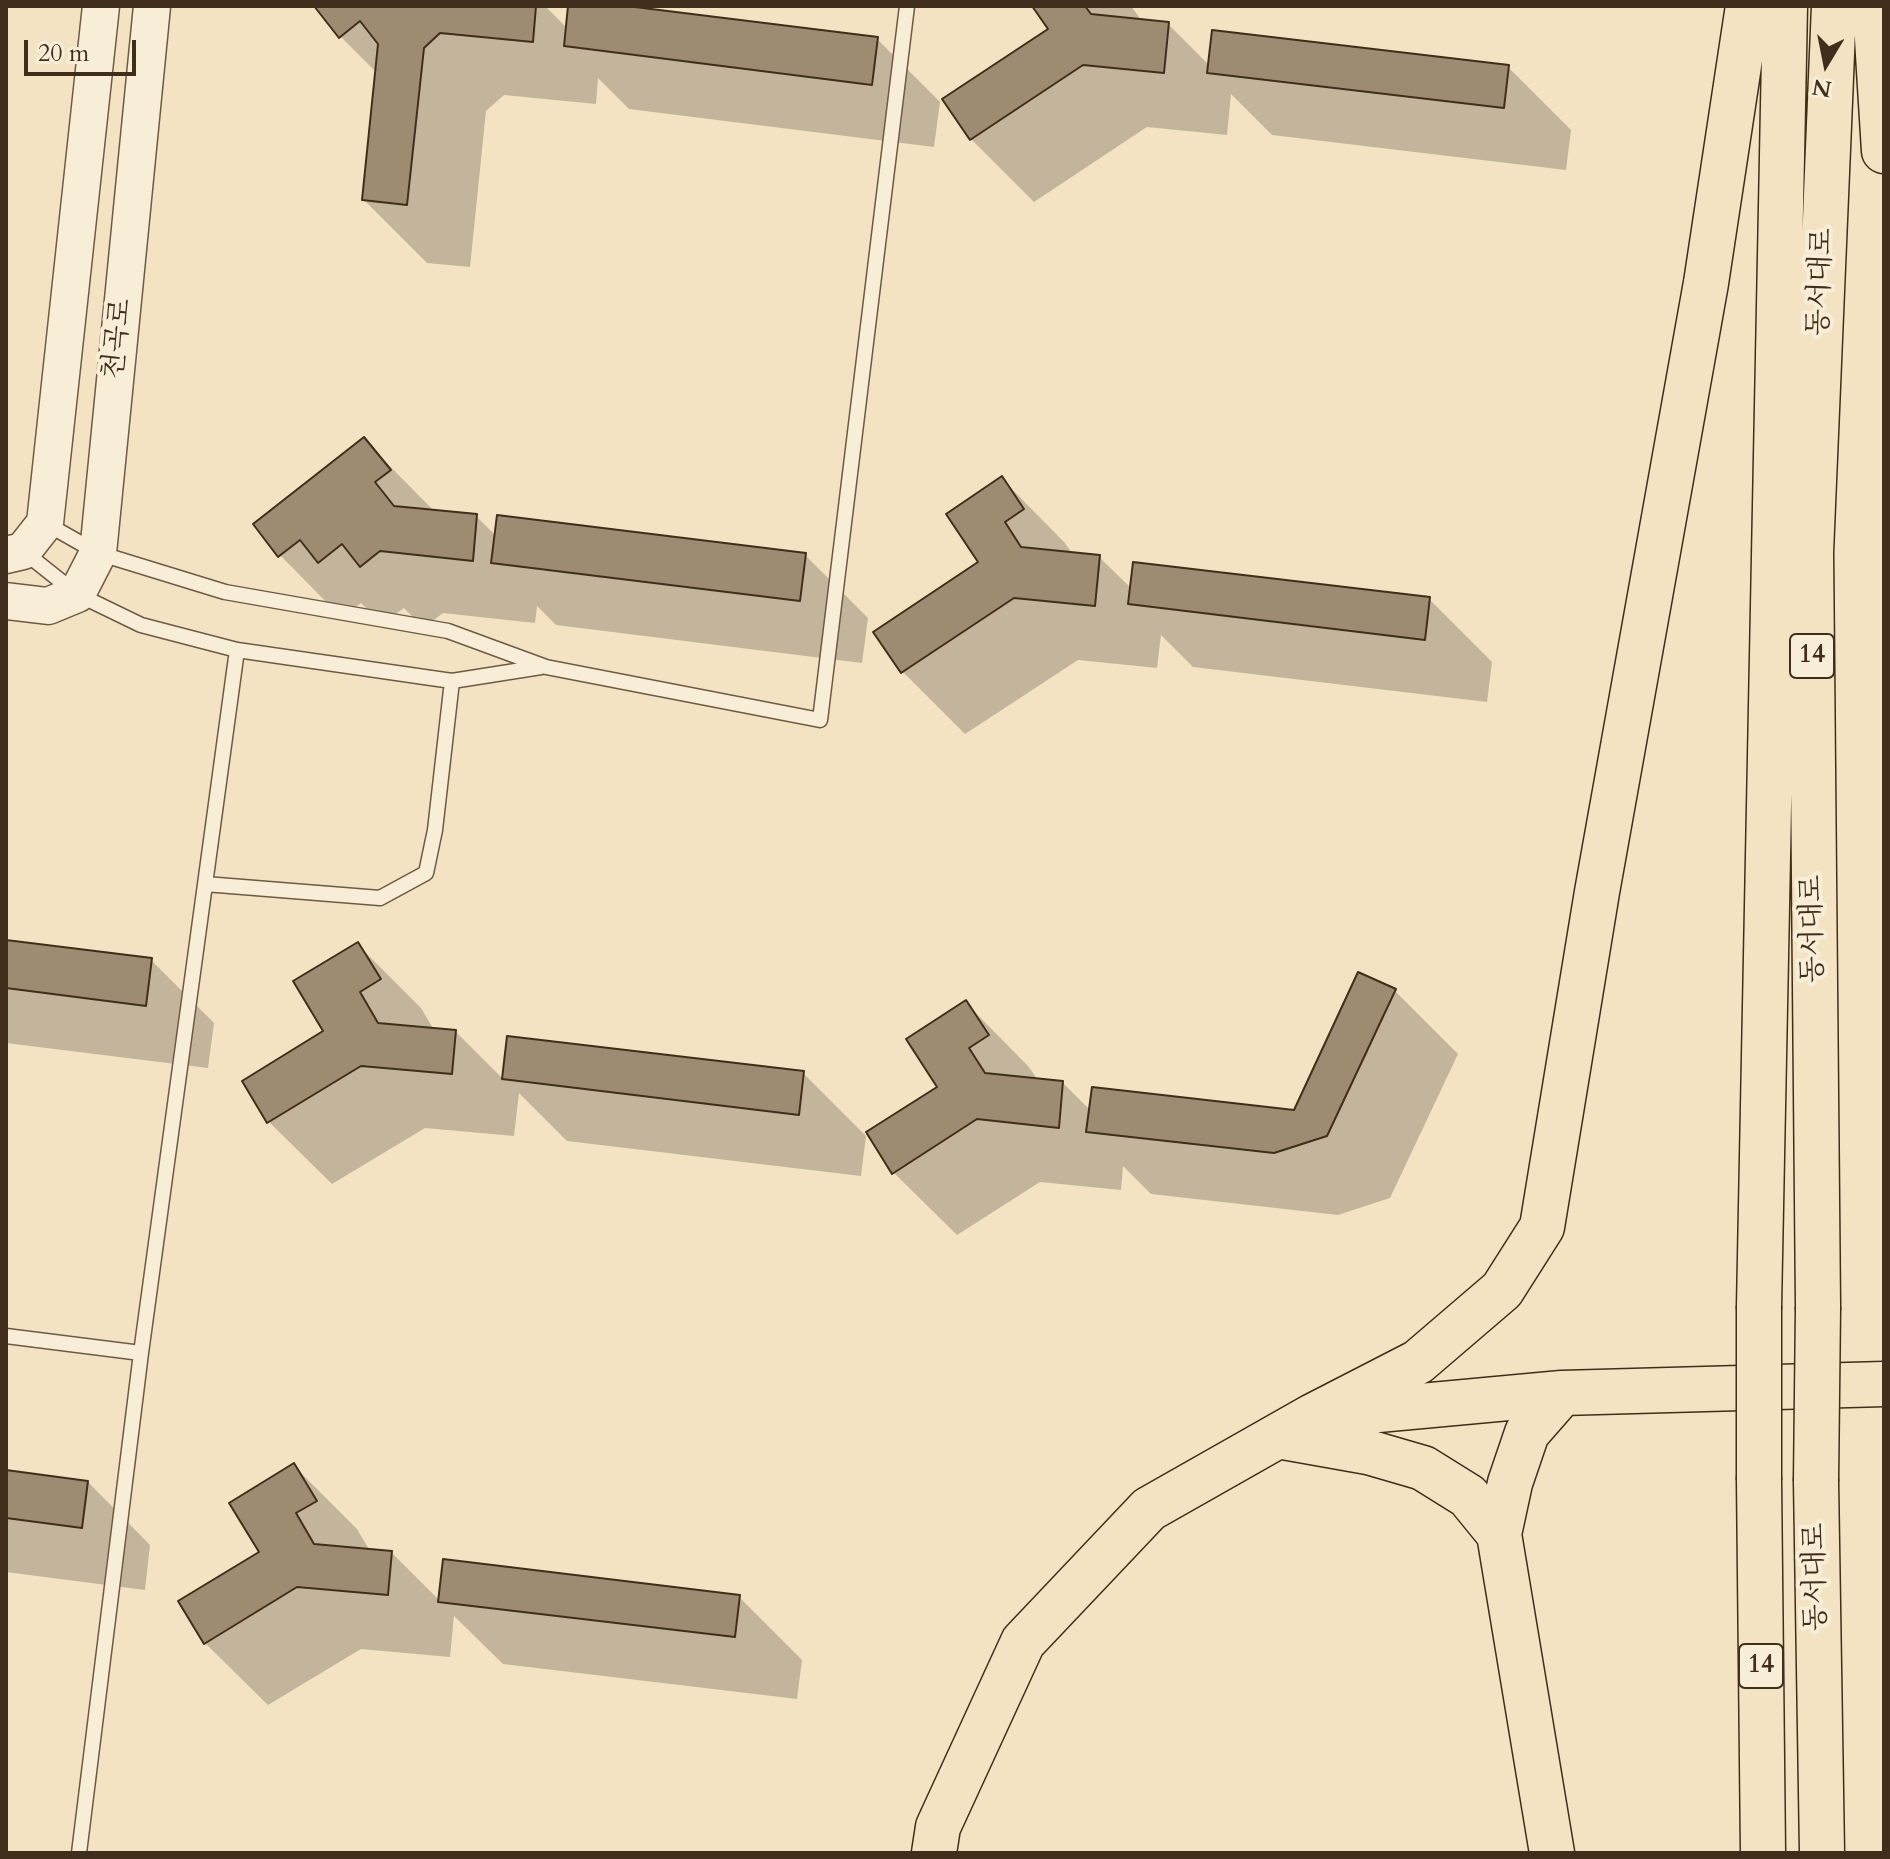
<!DOCTYPE html>
<meta charset="utf-8">
<style>
body{margin:0}
#map{position:relative;width:1890px;height:1859px;overflow:hidden;background:#f4e3c2;font-family:Cardo,serif}
canvas{display:block}
.frame{position:absolute;inset:0;border:8px solid #412d1b;pointer-events:none}
.north{position:absolute;left:1786px;top:24px;width:80px;height:80px;-webkit-text-stroke:6px #f8edd7;paint-order:stroke;rotate:190deg;font-size:22px;font-weight:700;line-height:32px;text-align:center;color:#412d1b}
.north::after{content:'';display:block;margin:auto;width:28px;height:36px;background:#412d1b;clip-path:polygon(50% 0,100% 100%,50% 72%,0 100%)}
.scale{position:absolute;left:24px;top:40px;width:112px;height:36px;box-sizing:border-box;border:4px solid #412d1b;border-top:0;padding-left:10px;font-size:24px;line-height:28px;white-space:nowrap;color:#412d1b;-webkit-text-stroke:6px #f8edd7;paint-order:stroke}
</style>
<div id="map">
<canvas width="1890" height="1859"></canvas>
<div class="frame"></div>
<div class="north">N</div>
<div class="scale">20 m</div>
</div>
<script>
const ctx = document.querySelector('canvas').getContext('2d');
ctx.lineJoin = 'round';
function fillPath(path, color) { ctx.fillStyle = color; ctx.fill(path, 'evenodd'); }
const poly = rows => new Path2D(rows.map(r => 'M' + r).join(''));
function strokePath(path, color, width, dash) { ctx.strokeStyle = color; ctx.lineWidth = width; ctx.lineCap = dash ? 'butt' : 'round'; ctx.setLineDash(dash || []); ctx.stroke(path); }
function write(font, color, halo, rows, align = 'center') {
  ctx.font = font + ' Cardo,"Noto Serif KR",serif'; ctx.lineWidth = 8; ctx.setLineDash([]); ctx.textBaseline = 'middle'; ctx.strokeStyle = halo; ctx.fillStyle = color; for (const [text, x, y, turn = 0] of rows) {
    ctx.save(); ctx.translate(x, y); ctx.rotate((+turn || 0) * Math.PI / 180); ctx.textAlign = isNaN(turn) ? turn : align; if (halo) ctx.strokeText(text, 0, 0); ctx.fillText(text, 0, 0); ctx.restore();
  }
}
fillPath(poly([
 [317,6,545,6,568,29,570,6,610,6,877,39,940,102,934,147,629,109,598,78,596,104,504,95,486,111,470,267,427,263,364,200,377,73,340,36],
 [1034,6,1131,6,1142,21,1168,24,1210,66,1508,67,1571,130,1566,170,1272,135,1231,94,1227,135,1147,127,1034,202,971,139,1050,30],
 [364,440,435,512,476,516,496,536,805,555,868,618,862,663,556,625,537,606,535,623,443,613,424,628,404,608,382,624,361,603,342,618,280,555],
 [1002,479,1064,542,1073,554,1099,557,1132,589,1429,599,1492,662,1487,702,1193,667,1161,635,1157,668,1078,660,965,734,902,671,981,562],
 [6,942,151,960,214,1023,208,1068,6,1043],
 [358,945,421,1008,434,1030,455,1031,504,1080,509,1038,803,1073,866,1136,861,1176,567,1141,519,1093,514,1136,425,1128,332,1184,269,1122,326,1031],
 [1395,991,1458,1054,1390,1198,1338,1215,1151,1194,1123,1166,1121,1190,1040,1182,957,1235,894,1173,939,1087,966,1003,1028,1066,1038,1080,1062,1082,1091,1111,1295,1112],
 [294,1466,357,1529,370,1551,391,1552,440,1601,739,1597,802,1660,797,1699,503,1664,454,1616,450,1657,361,1649,268,1705,205,1643,262,1553],
 [6,1472,88,1482,150,1545,145,1590,6,1572]
]), '#0003');
const building = poly([
 [314,6,536,6,533,42,440,33,424,48,407,205,362,200,378,44,360,21,339,38,314,6],
 [568,6,627,6,878,37,872,85,564,46,568,6],
 [1032,6,1085,6,1091,14,1169,22,1164,73,1083,65,970,140,942,99,1048,29,1032,6],
 [1212,30,1509,65,1504,108,1207,73,1212,30],
 [364,437,391,470,375,482,394,506,477,514,473,561,380,551,360,567,342,544,318,563,300,540,278,557,253,524,364,437],
 [1002,476,1024,509,1005,522,1021,547,1100,555,1095,606,1014,598,901,673,873,632,978,562,946,514,1002,476],
 [497,515,806,553,800,601,491,563,497,515],
 [1133,562,1430,597,1425,640,1128,604,1133,562],
 [6,940,152,958,146,1006,6,988,6,940],
 [358,942,381,979,360,992,378,1023,456,1030,452,1074,361,1066,267,1123,242,1081,323,1031,293,981,358,942],
 [1358,972,1396,989,1327,1136,1274,1153,1086,1132,1092,1087,1294,1110,1358,972],
 [966,1000,989,1035,969,1048,985,1073,1063,1081,1059,1128,977,1119,892,1174,866,1132,937,1087,906,1039,966,1000],
 [507,1036,804,1071,799,1115,502,1079,507,1036],
 [294,1463,317,1501,296,1513,314,1544,392,1551,388,1595,297,1587,204,1644,178,1601,259,1552,229,1503,294,1463],
 [6,1470,88,1481,82,1528,6,1518,6,1470],
 [443,1559,740,1595,735,1637,438,1602,443,1559]
]);
fillPath(building, '#9e8c72');
strokePath(building, '#412d1b', 2);
const service = poly([
 [45,523,98,553,225,592,448,631,546,667,820,720,907,6],
 [23,551,77,594,141,625,237,650,452,681,541,667],
 [205,884,380,898,426,873,435,830,452,681],
 [6,1336,141,1353],
 [79,1853,141,1353,237,650]
]);
const tertiary = poly([
 [6,555,23,551,45,523,101,6],
 [6,601,48,606,77,594,98,553,152,6]
]);
const trunk = poly([
 [1875,6,1884,151],
 [1759,1306,1785,6],
 [1818,1307,1811,552,1834,6],
 [1313,1416,1418,1362,1502,1290,1542,1227,1597,892,1706,283,1748,6],
 [1278,1436,1368,1452,1423,1468,1468,1496,1499,1534],
 [1759,1480,1763,1853],
 [1816,1481,1822,1853],
 [934,1853,938,1827,1023,1642,1149,1509,1313,1416,1562,1393,1884,1384],
 [1552,1853,1499,1534,1510,1483,1527,1433,1562,1393]
]);
strokePath(service, '#6e5a45', 17);
strokePath(tertiary, '#6e5a45', 39);
strokePath(trunk, '#412d1b', 47);
strokePath(service, '#f8edd7', 14);
strokePath(tertiary, '#f8edd7', 36);
strokePath(trunk, '#f4e3c2', 44);
const trunkBridge = poly([
 [1759,1306,1759,1480],
 [1816,1481,1818,1307]
]);
strokePath(trunkBridge, '#412d1b', 47, []);
strokePath(trunkBridge, '#f4e3c2', 44);
for (const [x, y, w] of [
 [1812,656,44],
 [1761,1666,44]
]) { const box = new Path2D(); box.roundRect(x - w / 2, y - 22, w, 44, 6); ctx.fillStyle = '#f8edd7'; ctx.fill(box); strokePath(box, '#412d1b', 2); }
write('bold 26px', '#412d1b', null, [
 ["14",1812,656],
 ["14",1761,1666]
]);
write('28px', '#412d1b', '#f8edd7', [
 ["동서대로",1822,282,-88],
 ["천곡로",119,339,-84],
 ["동서대로",1814,929,-91],
 ["동서대로",1817,1577,-91]
]);
</script>
